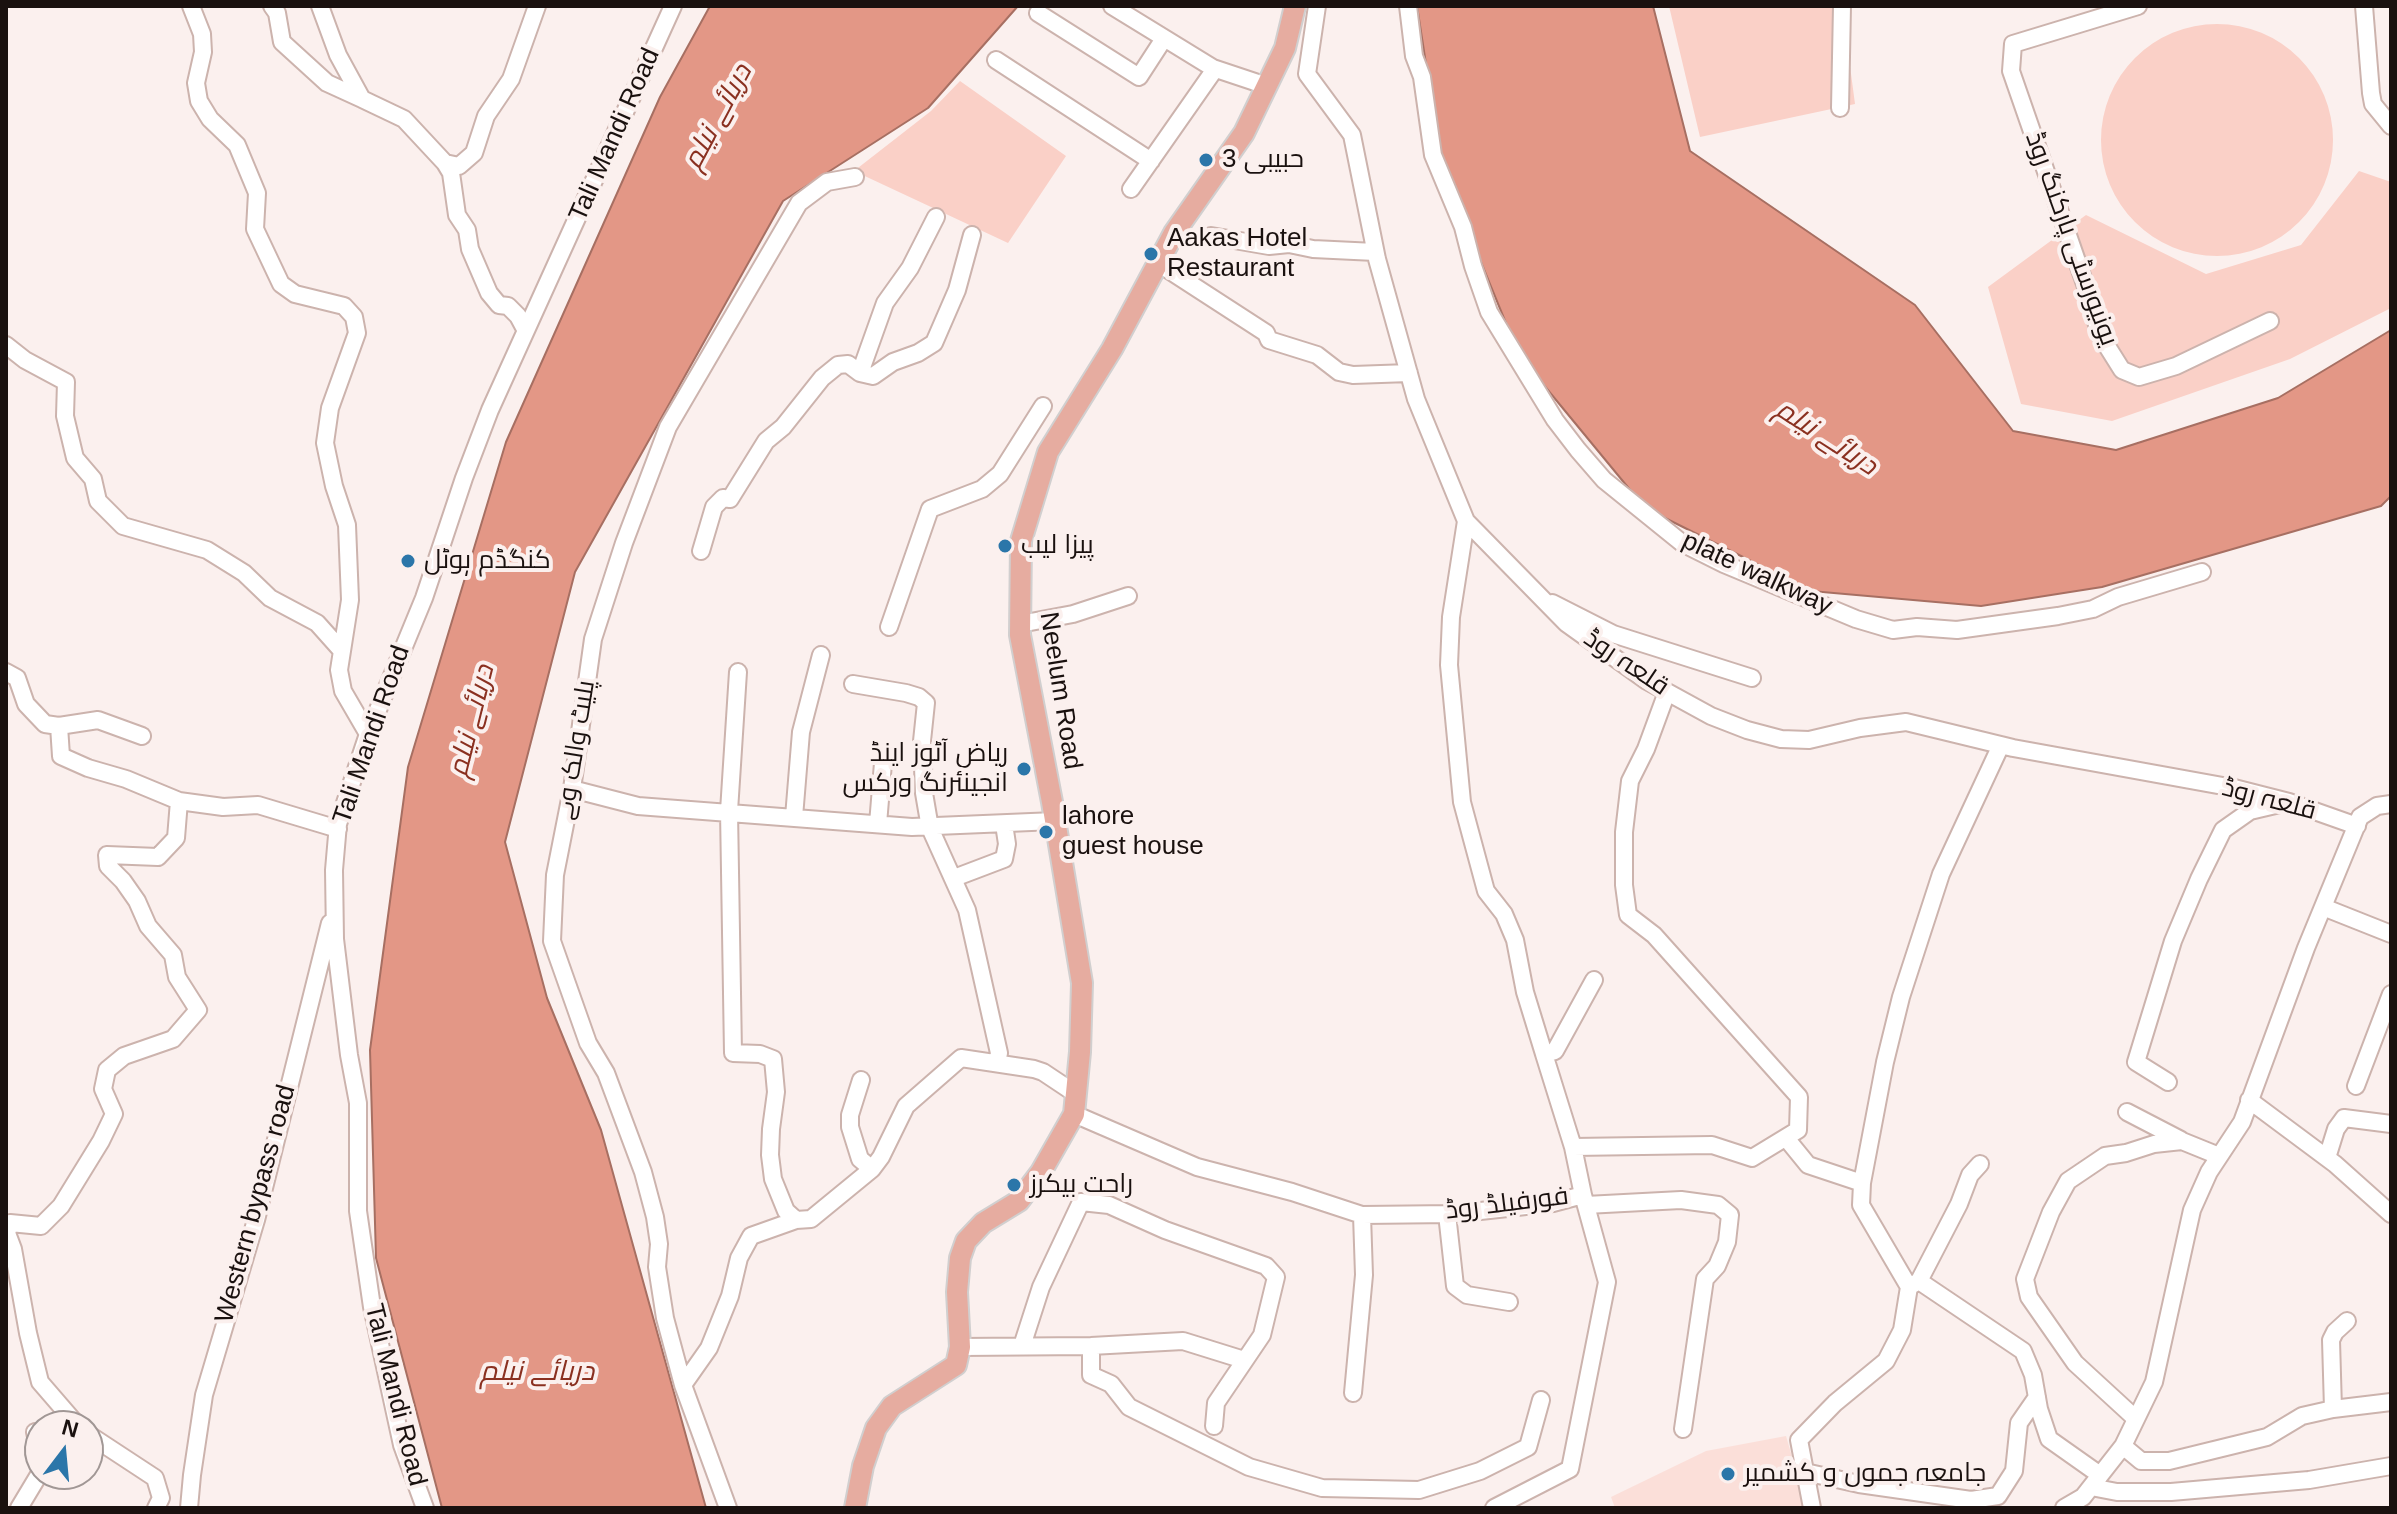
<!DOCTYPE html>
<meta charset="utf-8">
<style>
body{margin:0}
#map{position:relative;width:2397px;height:1514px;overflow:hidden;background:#fbf0ee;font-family:Helvetica,sans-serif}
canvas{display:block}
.frame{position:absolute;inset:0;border:8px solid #1a110f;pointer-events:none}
.north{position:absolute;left:24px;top:1410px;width:80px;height:80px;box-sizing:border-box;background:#fbf0ee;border:2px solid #a19795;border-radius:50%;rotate:16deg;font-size:22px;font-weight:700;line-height:32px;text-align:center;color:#1a110f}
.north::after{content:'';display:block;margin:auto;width:28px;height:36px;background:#2b76a9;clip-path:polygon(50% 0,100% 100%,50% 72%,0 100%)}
</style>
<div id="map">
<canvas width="2397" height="1514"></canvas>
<div class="frame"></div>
<div class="north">N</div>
</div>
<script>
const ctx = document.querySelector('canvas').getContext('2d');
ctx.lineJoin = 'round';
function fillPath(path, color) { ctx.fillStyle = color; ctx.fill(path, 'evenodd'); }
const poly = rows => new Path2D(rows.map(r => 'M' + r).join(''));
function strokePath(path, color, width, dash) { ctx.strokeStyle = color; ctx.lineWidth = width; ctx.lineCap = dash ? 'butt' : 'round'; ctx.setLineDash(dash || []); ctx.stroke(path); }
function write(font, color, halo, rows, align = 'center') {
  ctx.font = font + ' Helvetica,Cairo,sans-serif'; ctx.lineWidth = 8; ctx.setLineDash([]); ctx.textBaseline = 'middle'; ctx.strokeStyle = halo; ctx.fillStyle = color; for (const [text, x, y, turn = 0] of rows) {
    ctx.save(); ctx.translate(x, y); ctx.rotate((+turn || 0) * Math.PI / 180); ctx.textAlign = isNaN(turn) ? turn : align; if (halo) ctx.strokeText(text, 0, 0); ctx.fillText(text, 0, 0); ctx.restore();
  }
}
fillPath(poly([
 [1786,1436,1807,1508,1615,1508,1611,1497,1706,1451]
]), '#fbdfd9');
fillPath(poly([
 [1669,6,1842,6,1855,104,1700,137],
 '2101 140a116 116 0 1 1 232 0a116 116 0 1 1-232 0Z',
 [960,81,1066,156,1008,243,854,171,931,111],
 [2359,171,2391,182,2391,308,2290,359,2112,421,2021,404,1988,287,2086,215,2206,274,2301,245]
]), '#fad0c7');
const water = poly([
 [710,6,1018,6,928,108,783,201,575,572,505,842,547,998,601,1130,706,1508,442,1508,376,1258,370,1050,408,767,506,442,660,97,710,6],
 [1417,6,1653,6,1690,151,1915,305,2013,431,2116,450,2278,398,2391,330,2391,496,2381,506,2102,587,1981,606,1811,591,1645,508,1519,355,1442,167,1417,6]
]);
fillPath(water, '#e39786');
strokePath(water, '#a76f62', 2);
const minor = poly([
 [191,6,202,34,203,52,196,83,199,101,210,119,237,145,257,193,255,229,281,284,295,294,344,306,354,317,357,333,330,408,325,443,334,486,347,525,350,600,339,670,343,691,368,734],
 [272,6,277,13,282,42,327,83,362,99],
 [320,6,338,55,362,99,404,119,445,163,459,166,474,153,486,116,511,79,537,6],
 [1112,6,1213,68,1267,86],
 [1317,6,1307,74,1352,135,1377,259,1416,399,1466,521,1566,623,1647,681,1711,716,1747,730,1781,739,1809,740,1860,728,1906,722,2013,748,2234,788,2289,802,2357,826],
 [1408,6,1414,56,1422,77,1433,155,1463,227,1473,266,1489,312,1555,420,1578,450,1604,480,1682,543,1724,564,1856,619,1893,630,1917,627,1957,630,2058,616,2093,609,2118,597,2202,572],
 [2138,6,2013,44,2011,71,2086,287,2100,335,2122,370,2139,377,2176,366,2270,321],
 [2364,6,2371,93,2373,104,2391,126],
 [1038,13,1139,77,1163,40],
 [996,60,1151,161],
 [1840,108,1842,6],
 [445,163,451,173,457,215,467,230,470,249,489,293,499,305,508,306,518,316,525,329],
 [1131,189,1215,69],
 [1211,236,1269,246,1289,244,1313,249,1375,252],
 [1158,263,1266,333,1269,340,1317,355,1339,372,1353,375,1409,373],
 [6,345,25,360,66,382,65,416,75,458,93,479,98,501,123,526,207,550,244,573,270,598,317,623,342,651],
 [860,373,885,303,910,268,936,217],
 [1466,521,1451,617,1449,665,1462,802,1486,891,1504,914,1515,940,1525,992,1544,1054],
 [701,551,714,507,723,498,730,499,766,441,783,427,822,378,838,365,848,364,860,373,873,376,893,362,918,353,934,343,957,290,972,235],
 [1552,603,1613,634,1752,678],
 [1020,624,1073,614,1128,596],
 [889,627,930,509,982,489,1000,474,1043,406],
 [6,672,17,678,26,704,45,724,59,726,98,720,142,736],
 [738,672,729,811,733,1053,760,1054,773,1059,776,1092,771,1129,770,1155,773,1179,786,1211,796,1220,811,1219,872,1169],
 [853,684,906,693,919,697,926,703,922,741,924,793,930,828,967,910,999,1053,997,1063],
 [59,726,61,756,88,768,126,779,179,801,223,807,258,805,338,829],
 [572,789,638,806,912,827,1055,821],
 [794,817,801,732,821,655],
 [878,824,883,763],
 [954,878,1004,859,1007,844,1004,824],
 [2323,907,2391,934],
 [861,1080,850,1115,850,1127,860,1159,872,1169,881,1157,906,1106,961,1058,1034,1069,1043,1072,1076,1094],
 [2168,1082,2136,1062,2173,941,2199,879,2223,830,2250,811,2284,803],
 [2356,1086,2391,994],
 [2249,1100,2335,1164,2391,1214],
 [2127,1112,2181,1140],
 [1074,1114,1197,1167,1292,1192,1362,1215,1453,1214,1553,1203,1583,1195,1573,1147,1712,1145,1752,1158,1798,1130,1799,1097,1654,935,1628,915,1624,885,1624,832,1630,781,1646,749,1667,692],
 [1786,1138,1808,1165,1862,1183,1861,1205,1909,1287],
 [1573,1147,1544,1054,1555,1051,1594,980],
 [2327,1158,2336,1129,2344,1118,2391,1124],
 [1862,1183,1885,1062,1901,997,1941,874,2001,745],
 [1586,1205,1681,1200,1718,1205,1730,1215,1727,1242,1717,1266,1705,1279,1683,1429],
 [1447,1214,1455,1286,1467,1295,1509,1302],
 [1919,1281,1959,1204,1970,1175,1980,1164],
 [1909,1287,1919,1281,2023,1351,2033,1375,2039,1409,2049,1439,2100,1475],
 [1022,1346,1041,1287,1081,1202,1109,1205,1165,1230,1266,1266,1276,1277,1262,1335,1216,1403,1214,1426],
 [1091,1346,1091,1375,1111,1384,1129,1407,1249,1467,1322,1488,1419,1490,1480,1471,1528,1447,1541,1400],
 [960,1347,1091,1346,1183,1341,1244,1360],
 [683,1385,709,1348,730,1296,739,1258,751,1236,796,1220],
 [1353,1393,1364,1275,1362,1215],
 [2333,1409,2331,1340,2335,1332,2347,1321],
 [2136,1419,2075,1363,2029,1297,2025,1279,2051,1212,2068,1181,2105,1156,2126,1153,2154,1144,2182,1141,2219,1156],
 [78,1426,40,1382,28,1333,13,1249,7,1233,10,1223,41,1226,61,1206,101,1141,114,1114,103,1089,107,1070,124,1056,173,1039,198,1010,177,977,173,955,148,926,137,901,123,881,108,866,107,855,158,857,176,838,179,801],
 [35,1432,40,1456],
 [88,1434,155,1478,161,1498,156,1508],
 [2123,1446,2141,1461,2169,1461,2267,1437,2302,1416,2333,1409,2391,1402],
 [1805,1472,1859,1484,1971,1500,1998,1496,2014,1471,2019,1423,2037,1397],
 [2091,1487,2117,1492,2171,1492,2309,1480,2391,1466],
 [19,1508,40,1473],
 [189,1508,192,1475,204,1395,256,1220,330,923],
 [425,1508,402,1445,372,1307,358,1211,358,1103,349,1055,335,939,334,870,338,824,368,734,424,598,464,478,490,410,673,6],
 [728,1508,683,1385,665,1318,657,1267,659,1244,655,1217,643,1172,606,1073,588,1043,552,941,555,875,572,789,593,639,624,543,668,427,799,203,827,182,855,177],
 [1494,1508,1570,1469,1607,1282,1583,1195],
 [1812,1508,1799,1440,1835,1403,1886,1361,1902,1330,1909,1287],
 [2064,1508,2083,1497,2123,1446,2154,1382,2192,1210,2209,1172,2242,1122,2306,948,2360,817,2377,806,2391,804]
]);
const major = poly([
 [855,1508,863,1466,876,1428,892,1406,956,1365,960,1347,957,1292,960,1258,966,1241,983,1223,1019,1201,1041,1172,1074,1114,1080,1052,1082,983,1052,802,1020,635,1021,541,1048,452,1112,349,1174,233,1244,133,1285,48,1295,6]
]);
strokePath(minor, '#ccb3ad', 20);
strokePath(major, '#d1cfcf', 24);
strokePath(minor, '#fff', 16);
strokePath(major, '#e6aca0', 20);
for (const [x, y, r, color] of [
 [1206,160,8,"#2b76a9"],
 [1151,254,8,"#2b76a9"],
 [1005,546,8,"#2b76a9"],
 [408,561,8,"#2b76a9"],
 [1024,769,8,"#2b76a9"],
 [1046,832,8,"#2b76a9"],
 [1014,1185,8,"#2b76a9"],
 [1728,1474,8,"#2b76a9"]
]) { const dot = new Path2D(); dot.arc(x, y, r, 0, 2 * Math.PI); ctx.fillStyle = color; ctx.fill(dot); strokePath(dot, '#fbf0ee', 3); }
write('26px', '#1a110f', '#fbf0ee', [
 ["Tali Mandi Road",615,135,-66],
 ["یونیورسٹی پارکنگ روڈ",2071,239,70],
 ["plate walkway",1757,574,25],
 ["قلعہ روڈ",1626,663,34],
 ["Neelum Road",1060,691,81],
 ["Tali Mandi Road",372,735,-71],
 ["پلیٹ والک وے",576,750,-81],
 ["قلعہ روڈ",2269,800,15],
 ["Western bypass road",256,1204,-75],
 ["فورفیلڈ روڈ",1507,1204,-7],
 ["Tali Mandi Road",395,1395,76]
]);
write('26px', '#1a110f', '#fbf0ee', [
 ["حبیبی 3",1222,160],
 ["Aakas Hotel",1167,239],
 ["Restaurant",1167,269],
 ["پیزا لیب",1021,546],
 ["کنگڈم ہوٹل",424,561],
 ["ریاض آٹوز اینڈ",1008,754,"right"],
 ["انجینئرنگ ورکس",1008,784,"right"],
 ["lahore",1062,817],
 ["guest house",1062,847],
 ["راحت بیکرز",1030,1185],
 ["جامعہ جموں و کشمیر",1744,1474]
], 'left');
write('italic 28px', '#8a3020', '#fbf0ee', [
 ["دریائے نیلم",718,117,-62],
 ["دریائے نیلم",1826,438,33],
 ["دریائے نیلم",472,721,-76],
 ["دریائے نیلم",537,1372]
]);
</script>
